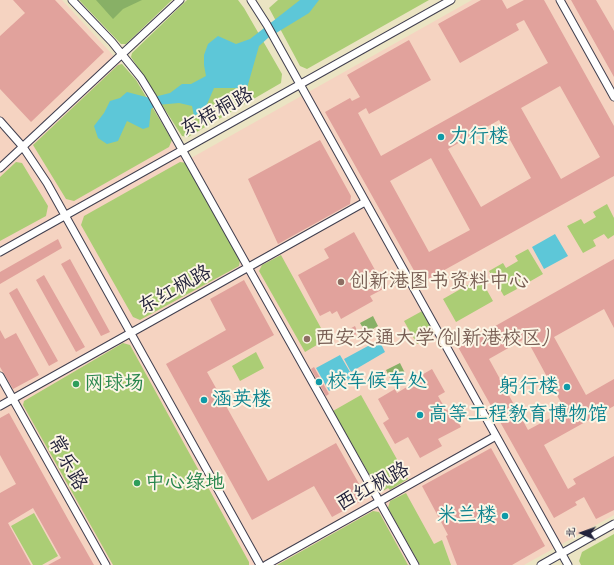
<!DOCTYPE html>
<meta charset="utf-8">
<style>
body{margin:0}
#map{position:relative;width:614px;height:565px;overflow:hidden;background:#ebe4c3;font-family:Caveat,"LXGW WenKai TC",sans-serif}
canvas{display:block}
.north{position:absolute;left:562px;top:513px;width:40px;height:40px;-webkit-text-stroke:3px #fcf5e5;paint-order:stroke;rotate:272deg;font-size:11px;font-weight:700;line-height:16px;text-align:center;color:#22223b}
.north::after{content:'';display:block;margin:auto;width:14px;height:18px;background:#22223b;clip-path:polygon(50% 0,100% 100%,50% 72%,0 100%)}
</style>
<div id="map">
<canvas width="614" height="565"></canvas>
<div class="north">北</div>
</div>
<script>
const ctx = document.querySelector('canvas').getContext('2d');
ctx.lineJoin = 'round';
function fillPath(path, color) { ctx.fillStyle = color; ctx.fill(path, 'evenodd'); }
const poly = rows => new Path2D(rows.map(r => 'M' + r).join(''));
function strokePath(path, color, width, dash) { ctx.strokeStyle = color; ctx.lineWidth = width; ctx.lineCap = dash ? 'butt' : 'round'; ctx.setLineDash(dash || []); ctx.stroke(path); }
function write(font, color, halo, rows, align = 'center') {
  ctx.font = font + ' Caveat,"LXGW WenKai TC",sans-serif'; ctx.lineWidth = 4; ctx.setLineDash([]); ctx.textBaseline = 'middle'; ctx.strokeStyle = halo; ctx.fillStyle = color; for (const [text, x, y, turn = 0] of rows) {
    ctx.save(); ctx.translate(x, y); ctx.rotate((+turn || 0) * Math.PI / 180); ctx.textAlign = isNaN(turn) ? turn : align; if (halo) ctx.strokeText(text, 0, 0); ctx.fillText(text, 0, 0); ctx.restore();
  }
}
fillPath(poly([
 [0,0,62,0,136,80,184,162,472,0,614,0,614,515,524,565,0,565]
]), '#f5d3c1');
fillPath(poly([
 [79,0,172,0,126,44,121,44],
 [187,0,238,0,244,8,282,74,281,83,188,137,182,136,131,57,132,53],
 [278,0,429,0,307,69,300,66,269,8],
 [122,64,136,80,172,140,169,147,74,201,66,199,33,145,118,65],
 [16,162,22,163,48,206,46,216,0,241,0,177],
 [180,162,187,163,240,260,239,266,140,320,133,317,81,225,84,216],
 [607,204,614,218,614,235,608,239,604,234,593,240,596,246,583,253,567,226,581,219,584,224,596,217,593,212],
 [528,249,543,274,529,282,526,278,515,284,517,289,504,296,489,271,503,263,506,268,518,261,515,256],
 [281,255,327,339,305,352,259,271,262,265],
 [480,278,493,301,456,322,443,299],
 [424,310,437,333,417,344,404,321],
 [123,343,130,345,249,562,249,565,113,565,23,405,24,401],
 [256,352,264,368,240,381,232,366],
 [361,395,408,479,390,490,388,488,380,493,333,411],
 [406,493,434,544,442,540,451,565,420,565,388,508,390,501],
 [373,511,379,512,408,565,277,565],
 [34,513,58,556,42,565,33,565,11,526],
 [614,534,614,565,581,565,579,561,582,552]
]), '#abcd75');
fillPath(poly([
 [96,0,142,0,123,9,113,19],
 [373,316,378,326,366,333,360,323],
 [400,363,405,373,391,380,386,370]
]), '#88b066');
fillPath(poly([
 [300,0,319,0,309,13,268,38,259,46,247,88,214,88,204,111,194,116,192,106,179,103,157,105,151,109,149,127,143,129,127,121,118,141,107,144,98,138,94,126,104,113,110,101,120,98,127,92,150,98,170,93,182,84,191,84,206,76,204,65,204,55,208,44,218,36,236,44,250,39],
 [555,234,568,256,544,269,532,247],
 [379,340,385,352,351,372,344,359],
 [340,355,353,377,329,391,316,368]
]), '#5dc7d8');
fillPath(poly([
 [13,0,55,0,104,52,31,122,0,89,0,36,25,13],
 [481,0,502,0,507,9,524,0,544,0,614,126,614,176,421,283,325,112,350,98,352,101,360,97,347,75,409,40,431,80,369,114,366,108,358,113,381,156,548,63,524,20,516,24,519,30,460,63,438,24],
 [560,86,600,157,561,179,521,108],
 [499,120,531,178,481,207,448,149],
 [431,158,470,230,429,252,390,181],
 [571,0,596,0,614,31,614,77],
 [320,140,351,196,350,204,278,244,248,179],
 [354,232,385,288,370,296,373,301,341,319,337,311,332,314,330,311,320,316,298,275,329,258,324,249],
 [58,239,62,248,0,284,0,272],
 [70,259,110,332,101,336,61,264],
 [614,259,614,328,604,309,554,337,586,395,614,379,614,406,544,445,568,489,576,484,573,479,614,456,614,510,596,519,584,497,575,502,577,505,554,518,458,347],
 [526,338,565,410,528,430,489,359],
 [44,275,85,347,76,352,36,280],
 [244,280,274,335,207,372,268,481,336,443,367,498,332,517,314,486,252,520,166,364,226,330,210,299],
 [17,288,58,361,49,366,9,293],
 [355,326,358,333,348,339,344,332],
 [0,330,5,339,16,333,39,375,13,389,0,367],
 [314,367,329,394,326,396,311,369],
 [432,369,445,392,438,396,446,410,450,408,461,427,438,439,442,446,420,458,408,437,395,444,383,423,389,419,378,399,395,389,397,393,415,382,413,380],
 [9,413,69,521,94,565,48,565,61,558,33,508,8,523,31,565,0,565,0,493,16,484,0,455,0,418],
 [491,448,545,546,512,565,457,565,446,536,448,535,422,486]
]), '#e1a29c');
const tertiary = poly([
 [72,0,112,42,141,78,152,96,415,565],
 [251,0,267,25,568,565],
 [560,0,614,97],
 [0,121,23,147,47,183,260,565],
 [0,168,180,0],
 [0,252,451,0],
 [0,376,106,565],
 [0,406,365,202],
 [266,565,496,436],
 [541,565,614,524]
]);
strokePath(tertiary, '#403f4f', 9);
strokePath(tertiary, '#fff', 7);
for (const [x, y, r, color] of [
 [441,137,4,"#0f9aa8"],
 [341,282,4,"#8d6e63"],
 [307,339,4,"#8d6e63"],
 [319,382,4,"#0f9aa8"],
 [76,384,4,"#2e9e5b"],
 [567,387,4,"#0f9aa8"],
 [204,400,4,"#0f9aa8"],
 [420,415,4,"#0f9aa8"],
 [137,483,4,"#2e9e5b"],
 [505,516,4,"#0f9aa8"]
]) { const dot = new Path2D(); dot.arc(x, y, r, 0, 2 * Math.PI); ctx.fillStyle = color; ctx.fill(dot); strokePath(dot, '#fcf5e5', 1.5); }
write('20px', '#22223b', '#fcf5e5', [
 ["东梧桐路",217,112,-29],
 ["东红枫路",175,290,-29],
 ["常乐路",67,463,61],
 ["西红枫路",373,487,-29]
]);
write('20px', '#0d838f', '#fcf5e5', [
 ["力行楼",449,137],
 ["校车候车处",327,382],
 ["躬行楼",559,387,"right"],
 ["涵英楼",212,400],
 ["高等工程教育博物馆",428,415],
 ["米兰楼",497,516,"right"]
], 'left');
write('20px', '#785e54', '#fcf5e5', [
 ["创新港图书资料中心",349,282],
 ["西安交通大学(创新港校区)",315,339]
], 'left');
write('20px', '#27864d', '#fcf5e5', [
 ["网球场",84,384],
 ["中心绿地",145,483]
], 'left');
</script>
